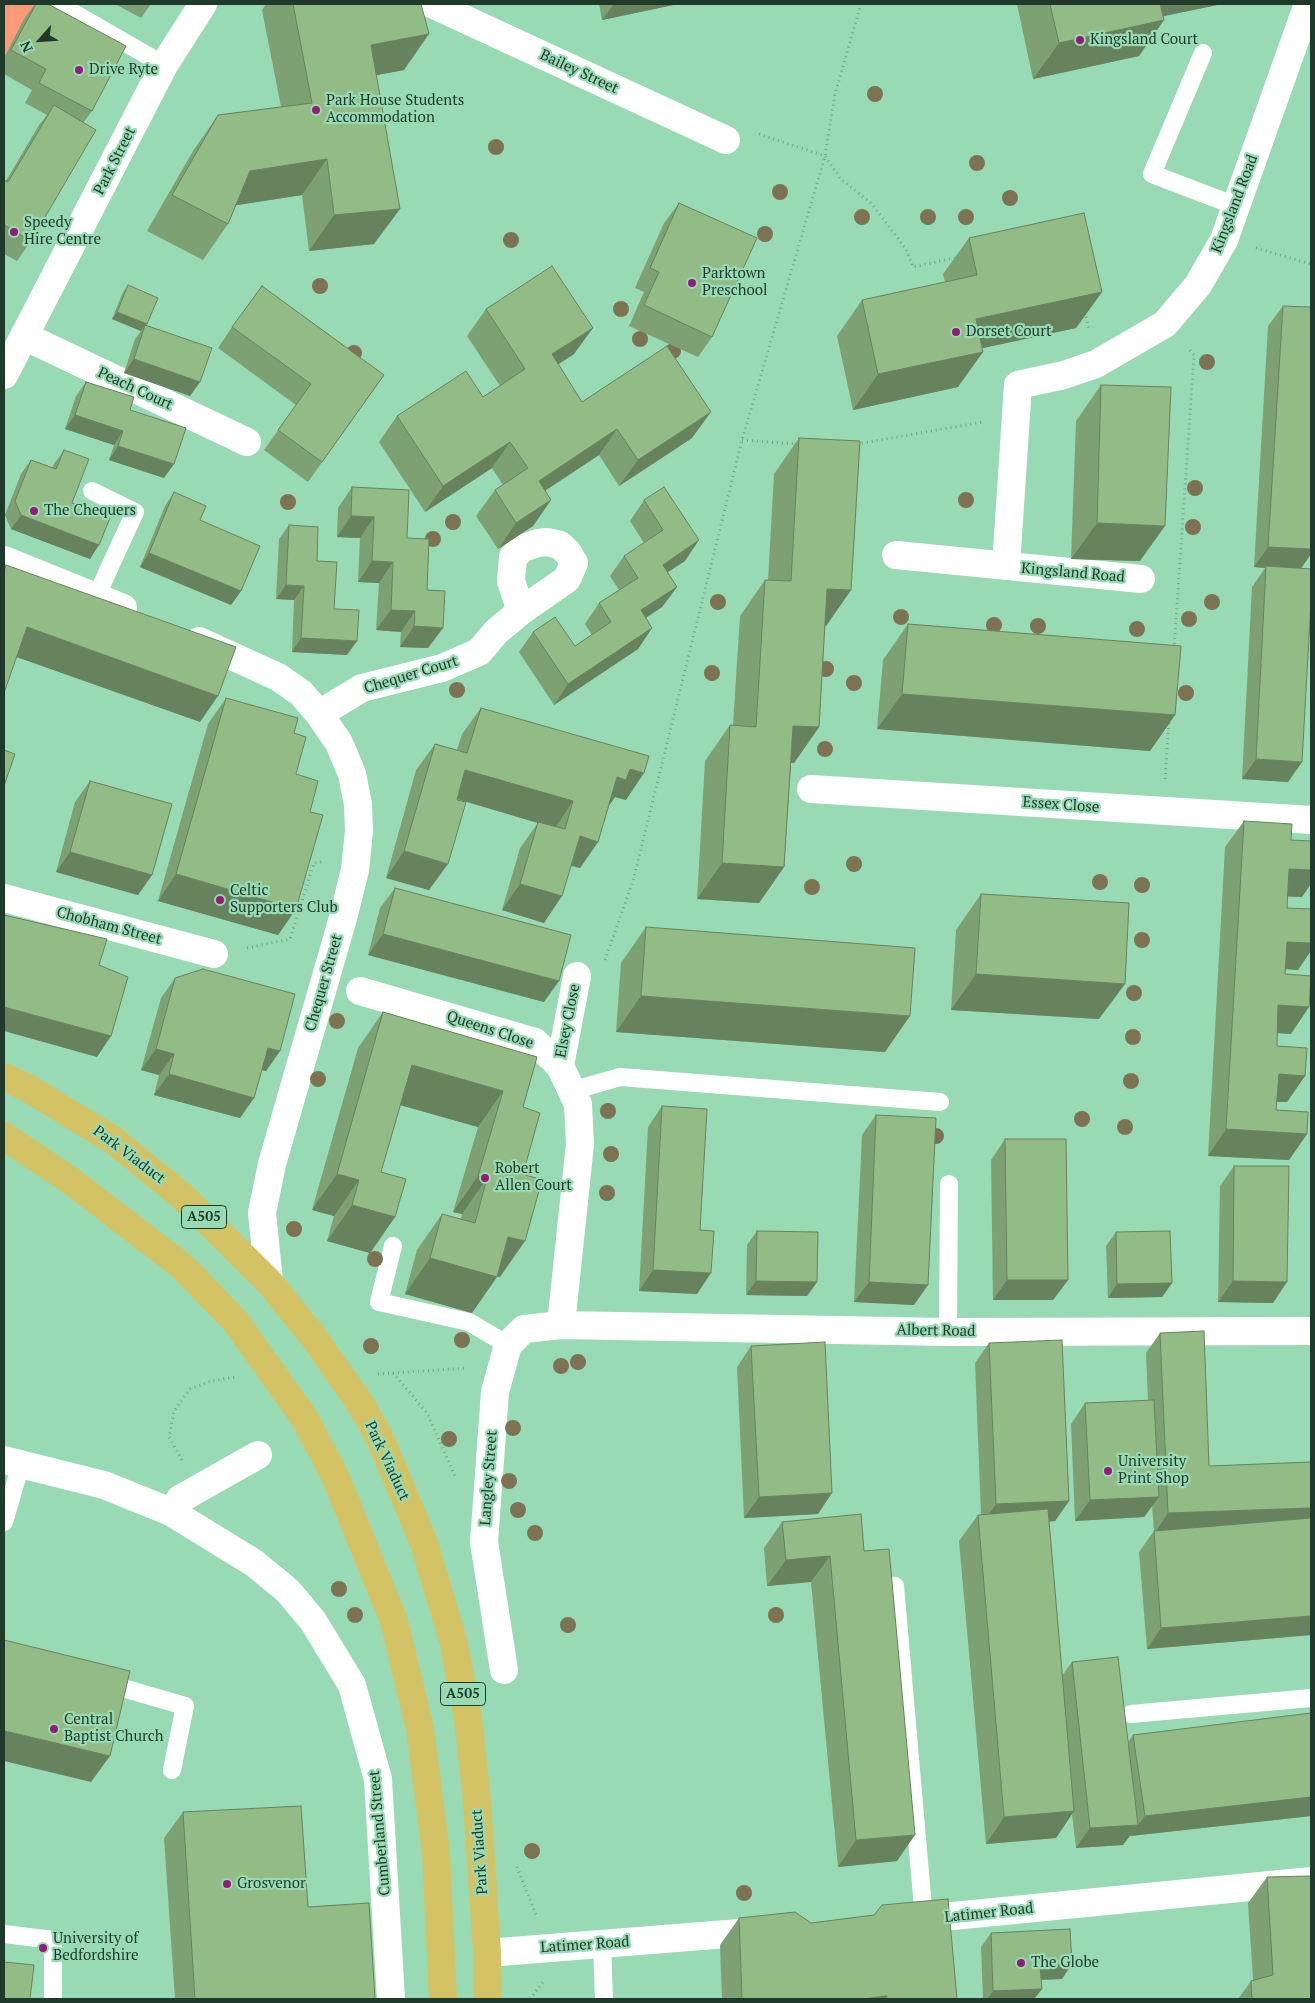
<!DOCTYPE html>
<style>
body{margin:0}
#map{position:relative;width:1315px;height:2003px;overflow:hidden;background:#98dab4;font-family:"PT Serif",serif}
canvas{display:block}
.frame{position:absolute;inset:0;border:5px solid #1f3a2b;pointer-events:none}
.north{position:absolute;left:15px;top:15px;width:50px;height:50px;-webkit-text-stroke:4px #98dab4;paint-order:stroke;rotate:244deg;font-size:14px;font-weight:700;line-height:20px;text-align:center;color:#1f3a2b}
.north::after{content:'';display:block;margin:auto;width:18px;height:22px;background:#1f3a2b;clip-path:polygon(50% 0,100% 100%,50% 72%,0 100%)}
</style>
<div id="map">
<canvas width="1315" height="2003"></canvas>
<div class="frame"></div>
<div class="north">N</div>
</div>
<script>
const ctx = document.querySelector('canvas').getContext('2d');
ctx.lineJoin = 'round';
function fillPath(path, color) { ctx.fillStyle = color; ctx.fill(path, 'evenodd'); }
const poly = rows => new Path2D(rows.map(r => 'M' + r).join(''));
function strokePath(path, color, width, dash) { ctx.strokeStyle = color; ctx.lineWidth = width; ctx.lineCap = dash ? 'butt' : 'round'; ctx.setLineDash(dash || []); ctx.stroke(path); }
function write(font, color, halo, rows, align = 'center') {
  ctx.font = font + ' "PT Serif",serif'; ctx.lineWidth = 4.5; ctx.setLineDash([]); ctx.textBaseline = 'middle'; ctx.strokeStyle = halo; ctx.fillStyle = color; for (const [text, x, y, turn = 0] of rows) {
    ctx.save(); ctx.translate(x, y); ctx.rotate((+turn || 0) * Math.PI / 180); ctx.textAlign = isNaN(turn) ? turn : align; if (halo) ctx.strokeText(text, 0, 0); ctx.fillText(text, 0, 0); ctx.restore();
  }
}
fillPath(poly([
 [4,4,46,4,4,76]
]), '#fc9a7a');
strokePath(poly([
 [759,134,825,156,840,178,871,203,906,249,913,267,959,257],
 [1256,248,1311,264],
 [1085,312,1089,331],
 [742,440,798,444],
 [857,444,983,422],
 [1174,649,1194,355,1188,348],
 [1165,779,1169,722],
 [247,948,290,939,314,863,323,862],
 [605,960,633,881,742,440,825,156,835,94,861,4],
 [393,1373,427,1413,455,1476],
 [378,1374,467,1368],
 [182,1460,169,1437,174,1411,190,1389,211,1381,235,1377],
 [517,1867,537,1917],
 [530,1999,543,1982]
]), '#72a789', 3, [1, 4]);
strokePath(poly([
 [58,4,164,65],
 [1203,53,1152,174,1236,206],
 [92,491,135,512,96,597],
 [571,1091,620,1077,940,1102],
 [393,1246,379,1302,469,1322,508,1345],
 [948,1332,949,1184],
 [4,1522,21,1464],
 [895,1586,924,1919],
 [102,1682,185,1706,172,1770],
 [1131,1714,1311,1698],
 [4,1934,53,1940,53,1999],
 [602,1944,604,1999]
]), '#fff', 18);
strokePath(poly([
 [432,4,726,140],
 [24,336,247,442],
 [896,555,1141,579],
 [4,560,123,608],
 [1006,566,1018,385,1064,375,1096,364,1165,324,1198,285,1224,240,1308,4],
 [199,641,278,677,301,693,319,714,339,743,352,774,358,804,359,831,355,870,343,918,272,1164,262,1213,269,1281],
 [319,714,362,688,442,668,479,652,496,632,521,611,567,579,574,563,568,553,560,545,547,542,538,543,523,548,513,557,511,581,521,611],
 [811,789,1311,820],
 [4,898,214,954],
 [360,991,535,1042,560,1066,578,1104,580,1144,561,1325],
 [560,1066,577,976],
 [4,1460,104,1485,171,1512,254,1563,288,1591,313,1621,352,1685,378,1779,391,1999],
 [171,1512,180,1499,258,1455],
 [504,1670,484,1542,495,1392,508,1345,524,1329,561,1325,948,1332,1311,1331],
 [912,1920,1311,1881],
 [487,1953,765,1931]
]), '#fff', 28);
strokePath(poly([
 [4,375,164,65,203,4]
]), '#fff', 28);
strokePath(poly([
 [4,1077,26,1087,113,1140,183,1197,270,1283,315,1339,362,1406,382,1443,424,1543,453,1640,468,1718,477,1801,487,1953,488,1999],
 [4,1136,71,1181,183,1267,236,1322,305,1419,336,1478,394,1621,420,1729,436,1853,443,1999]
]), '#d4c364', 28);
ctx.fillStyle = '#7d7353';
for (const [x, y] of [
 [875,94],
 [496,147],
 [977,163],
 [780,192],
 [1010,198],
 [862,217],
 [928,217],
 [966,217],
 [765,234],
 [511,240],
 [320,286],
 [621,309],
 [640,339],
 [673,351],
 [354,353],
 [1207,362],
 [1195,488],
 [966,500],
 [288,502],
 [453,522],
 [1193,527],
 [433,539],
 [718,602],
 [1212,602],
 [901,617],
 [1189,619],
 [994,625],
 [1038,626],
 [1137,629],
 [826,669],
 [712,673],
 [854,683],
 [457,690],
 [1186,693],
 [825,749],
 [854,864],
 [1100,882],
 [1142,885],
 [812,887],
 [1142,940],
 [1134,993],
 [337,1021],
 [1133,1037],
 [318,1079],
 [1131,1081],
 [608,1111],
 [1082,1119],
 [1125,1127],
 [936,1136],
 [611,1154],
 [607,1193],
 [294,1229],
 [375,1259],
 [462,1340],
 [371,1346],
 [578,1362],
 [561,1366],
 [513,1428],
 [449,1439],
 [509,1481],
 [518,1510],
 [535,1533],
 [339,1589],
 [355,1615],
 [776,1615],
 [568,1625],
 [532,1851],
 [744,1893]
]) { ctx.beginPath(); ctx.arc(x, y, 8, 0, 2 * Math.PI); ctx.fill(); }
fillPath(poly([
 [35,4,48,4,92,111,83,123,31,241,17,261,4,254,4,180,6,181,39,125,47,115,25,103,32,90,4,74,4,58,24,19],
 [115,4,151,4,141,18],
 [266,4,421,4,404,70,376,75,374,244,309,251,302,195,236,205,228,224,203,260,147,231,193,151,218,115,281,107,262,10],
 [599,4,678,4,602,20],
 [1017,4,1222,4,1163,16,1164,20,1139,56,1033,79],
 [679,203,712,337,698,357,629,326,644,292,635,288,664,223],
 [969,238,1102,292,1076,328,982,348,958,387,853,410,837,336,862,300,945,282,943,274],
 [128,285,146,325,200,382,190,396,124,373,135,339,141,331,112,319,123,292],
 [1283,306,1301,568,1302,762,1288,782,1242,779,1252,587,1265,568,1254,567,1268,326],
 [486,309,574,354,558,364,582,402,692,438,619,486,599,455,545,491,551,500,533,526,498,549,476,516,495,490,503,485,492,468,425,512,379,442,397,416,483,397,500,386,467,336],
 [232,327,384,375,308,482,264,450,296,405,218,348],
 [86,382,130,410,164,478,109,460,114,445,65,429,76,396],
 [1101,385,1140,561,1071,559,1076,421],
 [799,438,851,590,826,626,825,626,819,727,794,763,791,763,784,867,759,903,697,899,705,761,730,725,733,725,740,616,765,580,768,580,774,474],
 [64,450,72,503,90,559,11,529,5,515,21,474,31,460,52,468,54,464],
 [352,487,407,538,427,590,443,628,428,648,400,647,401,632,376,630,379,583,358,582,360,538,337,537,338,508],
 [174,492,200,520,241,591,231,605,140,567,165,506],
 [644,500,685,561,667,572,677,587,662,607,646,618,652,628,638,649,554,705,519,652,533,632,575,646,592,635,585,624,599,603,619,590,610,576,624,556,644,543,630,521],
 [289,525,317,561,334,609,347,655,292,652,294,600,276,599,279,539],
 [908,624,1175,715,1150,751,877,729,883,660],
 [226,698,294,733,296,774,310,812,296,909,278,935,158,901,208,724],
 [481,708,626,800,615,797,609,806,598,842,580,868,571,866,544,923,502,910,520,848,538,823,457,799,429,890,386,878,416,770,435,744,457,750,462,734],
 [90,781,152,875,138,895,56,872,75,802],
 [1244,821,1291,840,1302,897,1287,896,1287,908,1298,970,1285,969,1285,974,1291,1034,1277,1033,1277,1046,1305,1076,1287,1102,1277,1102,1276,1110,1307,1134,1289,1160,1208,1156,1225,847],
 [395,888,544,1002,368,955,380,908],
 [981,894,1099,1019,951,1010,956,930],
 [646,927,885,1052,616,1032,621,963],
 [175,978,280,1051,266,1071,262,1070,254,1098,240,1118,154,1095,159,1075,141,1070,161,998],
 [383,1012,537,1057,523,1107,523,1174,500,1277,497,1276,472,1313,405,1294,417,1250,442,1214,461,1220,462,1214,453,1212,478,1127,400,1105,381,1172,395,1217,370,1253,327,1241,334,1216,312,1210,358,1048],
 [662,1106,700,1230,697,1294,639,1291,648,1127],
 [876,1115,914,1305,854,1302,862,1135],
 [1005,1139,1068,1280,1053,1300,993,1300,991,1160],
 [1234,1166,1273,1303,1218,1302,1220,1186],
 [757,1231,817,1282,807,1296,746,1295,747,1245],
 [1116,1232,1172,1283,1162,1297,1108,1298,1106,1246],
 [1160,1333,1209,1466,1311,1462,1311,1635,1147,1649,1139,1552,1154,1531,1152,1506,1144,1517,1075,1521,1071,1424,1085,1403,1148,1401,1146,1353],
 [989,1343,1069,1501,1055,1521,1049,1522,1062,1676,1072,1662,1128,1742,1133,1735,1311,1713,1311,1816,1130,1836,1130,1835,1123,1845,1076,1848,1072,1814,1056,1838,986,1844,959,1541,978,1515,981,1515,975,1363],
 [751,1346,818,1514,744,1518,737,1367],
 [782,1522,864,1551,897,1861,838,1867,811,1582,767,1586,764,1548],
 [183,1812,308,1907,375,1999,175,1999,164,1838],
 [1267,1877,1311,1999,1238,1999,1251,1981,1253,1980,1248,1903],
 [739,1918,811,1923,957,1999,722,1999,720,1945],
 [991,1933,1062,1979,1041,1980,1042,1989,1034,1999,983,1999,981,1947]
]), '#7ea173');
fillPath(poly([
 [614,4,678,4,602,20],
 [1145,4,1222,4,1131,23],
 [1164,20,1139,56,1033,79,1059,43],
 [429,34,404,70,346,81,371,45],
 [327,159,302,195,225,207,250,171],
 [400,209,374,244,309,251,334,215],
 [1102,292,1076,328,951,355,976,319],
 [117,312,147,324,144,329,145,325,141,331,112,319],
 [593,328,574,354,533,381,552,354],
 [983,352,958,387,853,410,878,374],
 [134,359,200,382,190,396,124,373],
 [711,412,692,438,619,486,638,460],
 [75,415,123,431,114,445,65,429],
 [617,429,599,455,520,507,539,481],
 [510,442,492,468,425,512,443,486],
 [118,446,174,464,164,478,109,460],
 [551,500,533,526,498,549,516,523],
 [21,515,99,545,90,559,11,529],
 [351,516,374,517,360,538,337,537],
 [1097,523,1165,526,1140,561,1071,559],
 [699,540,685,561,648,585,663,565],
 [1268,547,1311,549,1311,554,1300,570,1266,566,1265,568,1254,567],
 [149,553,241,591,231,605,140,567],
 [372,561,393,562,379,583,358,582],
 [286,585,304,586,294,600,276,599],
 [677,587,662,607,626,631,641,610],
 [827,589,851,590,826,626,802,624],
 [391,610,415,611,401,632,376,630],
 [414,626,443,628,428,648,400,647],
 [27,627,218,696,200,722,8,654],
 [652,628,638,649,554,705,568,684],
 [301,638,357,641,347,655,292,652],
 [902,694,1175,715,1150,751,877,729],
 [793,726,819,727,794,763,768,761],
 [1256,759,1302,762,1288,782,1242,779],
 [630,769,644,773,626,800,615,797,608,807,617,777],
 [465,770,573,801,555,828,447,796],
 [580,836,598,842,580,868,562,863],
 [404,851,448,864,429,890,386,878],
 [70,852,152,875,138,895,56,872],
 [722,863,784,867,759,903,697,899],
 [1289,869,1311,870,1311,884,1302,897,1270,896],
 [176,874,296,909,278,935,158,901],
 [520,884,562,896,544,923,502,910],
 [383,934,559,981,544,1002,368,955],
 [1287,942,1311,943,1311,951,1298,970,1269,968],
 [976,974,1125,984,1099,1019,951,1010],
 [641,996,910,1016,885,1052,616,1032],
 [1278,1005,1309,1007,1291,1034,1260,1032],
 [4,1007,111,1036,97,1057,4,1031],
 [268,1048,280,1051,266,1071,253,1068],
 [156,1049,174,1054,159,1075,141,1070],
 [412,1065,503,1091,478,1127,386,1101],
 [169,1074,254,1098,240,1118,154,1095],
 [1279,1074,1305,1076,1287,1102,1260,1101],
 [1226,1129,1307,1134,1289,1160,1208,1156],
 [337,1174,359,1180,334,1216,312,1210],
 [478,1176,487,1178,462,1214,453,1212],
 [352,1205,395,1217,370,1253,327,1241],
 [508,1237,525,1241,500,1277,483,1273],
 [430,1258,497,1277,472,1313,405,1294],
 [653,1270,711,1273,697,1294,639,1291],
 [1007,1280,1068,1280,1053,1300,993,1300],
 [756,1281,817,1282,807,1296,746,1295],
 [1233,1281,1287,1282,1273,1303,1218,1302],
 [869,1282,928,1285,914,1305,854,1302],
 [1172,1283,1162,1297,1108,1298,1117,1284],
 [832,1493,818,1514,744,1518,759,1497],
 [1159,1497,1144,1517,1075,1521,1090,1500],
 [1069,1501,1055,1521,982,1524,996,1504],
 [1311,1508,1311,1528,1154,1534,1168,1513],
 [830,1556,811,1582,767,1586,786,1560],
 [1311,1616,1311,1635,1147,1649,1161,1628],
 [5,1731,110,1756,91,1782,4,1761,4,1732],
 [1311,1797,1311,1816,1130,1836,1145,1816],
 [1074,1811,1056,1838,986,1844,1004,1817],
 [1138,1825,1123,1845,1076,1848,1090,1828],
 [915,1835,897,1861,838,1867,856,1840],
 [1072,1964,1062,1979,1030,1980,1040,1966],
 [1042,1989,1034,1999,987,1999,993,1991],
 [887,1996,885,1999,863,1999]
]), '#66835e');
const building = poly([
 [36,4,48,4,126,46,92,111,39,83,46,69,11,50,36,4],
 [293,4,421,4,429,34,371,45,400,209,334,215,327,159,250,171,228,224,172,195,218,115,312,103,293,4],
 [1050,4,1160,4,1164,20,1059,43,1050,4],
 [54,105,96,130,31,241,4,225,4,180,8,182,54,105],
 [679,203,757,238,712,337,644,305,659,272,650,268,679,203],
 [1084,213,1102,292,976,319,983,352,878,374,862,300,977,275,969,238,1084,213],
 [552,266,593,328,552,354,582,402,667,346,711,412,638,460,617,429,539,481,551,500,516,523,495,490,528,468,510,442,443,486,397,416,466,371,483,397,525,369,486,309,552,266],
 [128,285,158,298,147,324,117,312,128,285],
 [262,286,384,375,322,462,278,430,311,384,232,327,262,286],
 [1283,306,1311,307,1311,549,1268,547,1283,306],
 [145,325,212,348,200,382,134,359,145,325],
 [86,382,134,397,130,410,186,428,174,464,118,446,123,431,75,415,86,382],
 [1101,385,1171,387,1165,526,1097,523,1101,385],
 [799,438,860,441,851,590,827,589,819,727,793,726,784,867,722,863,730,725,756,727,765,580,791,581,799,438],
 [64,450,89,459,72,503,110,518,99,545,21,515,15,501,31,460,56,469,64,450],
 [352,487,409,490,407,538,429,539,427,590,445,591,443,628,414,626,415,611,391,610,393,562,372,561,374,517,351,516,352,487],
 [664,487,699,540,663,565,677,587,641,610,652,628,568,684,533,632,555,617,575,646,611,622,599,603,638,578,624,556,663,530,644,500,664,487],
 [174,492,206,506,200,520,260,546,241,591,149,553,174,492],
 [289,525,318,527,317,561,337,562,334,609,359,610,357,641,301,638,304,586,286,585,289,525],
 [6,565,236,647,218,696,27,627,4,693,4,571,6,565],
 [1266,566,1311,569,1311,602,1302,762,1256,759,1266,566],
 [908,624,1181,646,1175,715,902,694,908,624],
 [226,698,298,718,294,733,306,737,296,774,318,781,310,812,323,815,296,909,176,874,226,698],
 [481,708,649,756,644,773,630,769,626,780,617,777,598,842,580,836,562,896,520,884,538,822,565,829,573,801,465,770,457,800,466,802,448,864,404,851,435,744,467,753,481,708],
 [4,750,15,754,4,786,4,750],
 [90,781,172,804,152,875,70,852,90,781],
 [1244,821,1292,824,1291,840,1311,841,1311,870,1289,869,1287,908,1311,909,1311,943,1287,942,1285,974,1311,976,1309,1007,1278,1005,1277,1046,1307,1048,1305,1076,1279,1074,1276,1110,1308,1112,1307,1134,1226,1129,1244,821],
 [395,888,571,935,559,981,383,934,395,888],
 [981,894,1129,903,1125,984,976,974,981,894],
 [4,915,107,939,99,965,128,977,111,1036,4,1007,4,915],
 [646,927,915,948,910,1016,641,996,646,927],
 [203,969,295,994,280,1051,268,1048,254,1098,169,1074,174,1054,156,1049,175,978,203,969],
 [383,1012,537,1057,523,1107,540,1113,523,1174,542,1180,525,1241,508,1237,497,1277,430,1258,442,1214,475,1223,487,1178,478,1176,503,1091,412,1065,381,1172,406,1179,395,1217,352,1205,359,1180,337,1174,383,1012],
 [662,1106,707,1109,700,1230,714,1231,711,1273,653,1270,662,1106],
 [876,1115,936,1118,928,1285,869,1282,876,1115],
 [1005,1139,1066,1139,1068,1280,1007,1280,1005,1139],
 [1234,1166,1289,1166,1287,1282,1233,1281,1234,1166],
 [757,1231,818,1232,817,1282,756,1281,757,1231],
 [1170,1231,1172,1283,1117,1284,1116,1232,1170,1231],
 [1204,1331,1209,1466,1311,1462,1311,1508,1168,1513,1160,1333,1204,1331],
 [1062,1340,1069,1501,996,1504,989,1343,1062,1340],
 [825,1342,832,1493,759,1497,751,1346,825,1342],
 [1154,1400,1159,1497,1090,1500,1085,1403,1154,1400],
 [1048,1509,1074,1811,1004,1817,978,1515,1048,1509],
 [861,1514,864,1551,889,1549,915,1835,856,1840,830,1556,786,1560,782,1522,861,1514],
 [1311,1518,1311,1616,1161,1628,1154,1531,1311,1518],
 [4,1640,130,1671,110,1756,5,1731,4,1735,4,1640],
 [1118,1657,1138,1825,1090,1828,1072,1662,1118,1657],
 [1311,1713,1311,1797,1145,1816,1133,1735,1311,1713],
 [301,1806,308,1907,369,1903,375,1999,195,1999,183,1812,301,1806],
 [1311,1876,1311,1999,1252,1999,1251,1981,1273,1975,1267,1877,1311,1876],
 [948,1899,957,1999,887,1999,887,1996,863,1999,742,1999,739,1918,795,1912,811,1923,874,1915,882,1905,948,1899],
 [1070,1929,1072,1964,1040,1966,1042,1989,993,1991,991,1933,1070,1929],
 [4,1962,34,1965,30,1999,4,1999,4,1962]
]);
fillPath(building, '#92bb86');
strokePath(building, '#66835e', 1);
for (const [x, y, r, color] of [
 [1080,40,5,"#931c79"],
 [79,70,5,"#931c79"],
 [316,110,5,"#931c79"],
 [14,232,5,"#931c79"],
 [692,283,5,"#931c79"],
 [956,332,5,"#931c79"],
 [34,511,5,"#931c79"],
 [220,900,5,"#931c79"],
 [485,1178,5,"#931c79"],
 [1108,1471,5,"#931c79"],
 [54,1729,5,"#931c79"],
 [227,1884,5,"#931c79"],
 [43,1948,5,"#931c79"],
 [1021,1963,5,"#931c79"]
]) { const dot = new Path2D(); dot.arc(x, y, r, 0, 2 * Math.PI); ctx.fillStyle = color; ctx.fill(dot); strokePath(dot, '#98dab4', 2); }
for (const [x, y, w] of [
 [204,1217,45],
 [463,1694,45]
]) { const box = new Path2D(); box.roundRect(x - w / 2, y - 11.5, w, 23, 4); ctx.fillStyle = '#98dab4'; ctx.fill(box); strokePath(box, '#1f3a2b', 1); }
write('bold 14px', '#1f3a2b', null, [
 ["A505",204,1217],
 ["A505",463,1694]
]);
write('15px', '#1f3a2b', '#98dab4', [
 ["Kingsland Court",1090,40],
 ["Drive Ryte",89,70],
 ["Park House Students",326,101],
 ["Accommodation",326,118],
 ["Speedy",24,223],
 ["Hire Centre",24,240],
 ["Parktown",702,274],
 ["Preschool",702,291],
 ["Dorset Court",966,332],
 ["The Chequers",44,511],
 ["Celtic",230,891],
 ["Supporters Club",230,908],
 ["Robert",495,1169],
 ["Allen Court",495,1186],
 ["University",1118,1462],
 ["Print Shop",1118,1479],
 ["Central",64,1720],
 ["Baptist Church",64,1737],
 ["Grosvenor",237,1884],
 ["University of",53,1939],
 ["Bedfordshire",53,1956],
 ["The Globe",1031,1963]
], 'left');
write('15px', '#1f3a2b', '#98dab4', [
 ["Bailey Street",579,72,25],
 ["Park Street",115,161,-63],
 ["Kingsland Road",1235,204,-69],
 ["Peach Court",135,389,25],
 ["Kingsland Road",1073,573,5],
 ["Chequer Court",411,675,-17],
 ["Essex Close",1061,805,4],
 ["Chobham Street",109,926,15],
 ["Chequer Street",324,983,-74],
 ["Elsey Close",568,1021,-79],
 ["Queens Close",490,1030,18],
 ["Park Viaduct",129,1155,37],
 ["Albert Road",936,1331,1],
 ["Park Viaduct",387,1461,65],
 ["Langley Street",489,1478,-86],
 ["Cumberland Street",380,1833,-95],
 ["Park Viaduct",480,1852,-94],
 ["Latimer Road",989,1913,-6],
 ["Latimer Road",585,1945,-4]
]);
</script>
